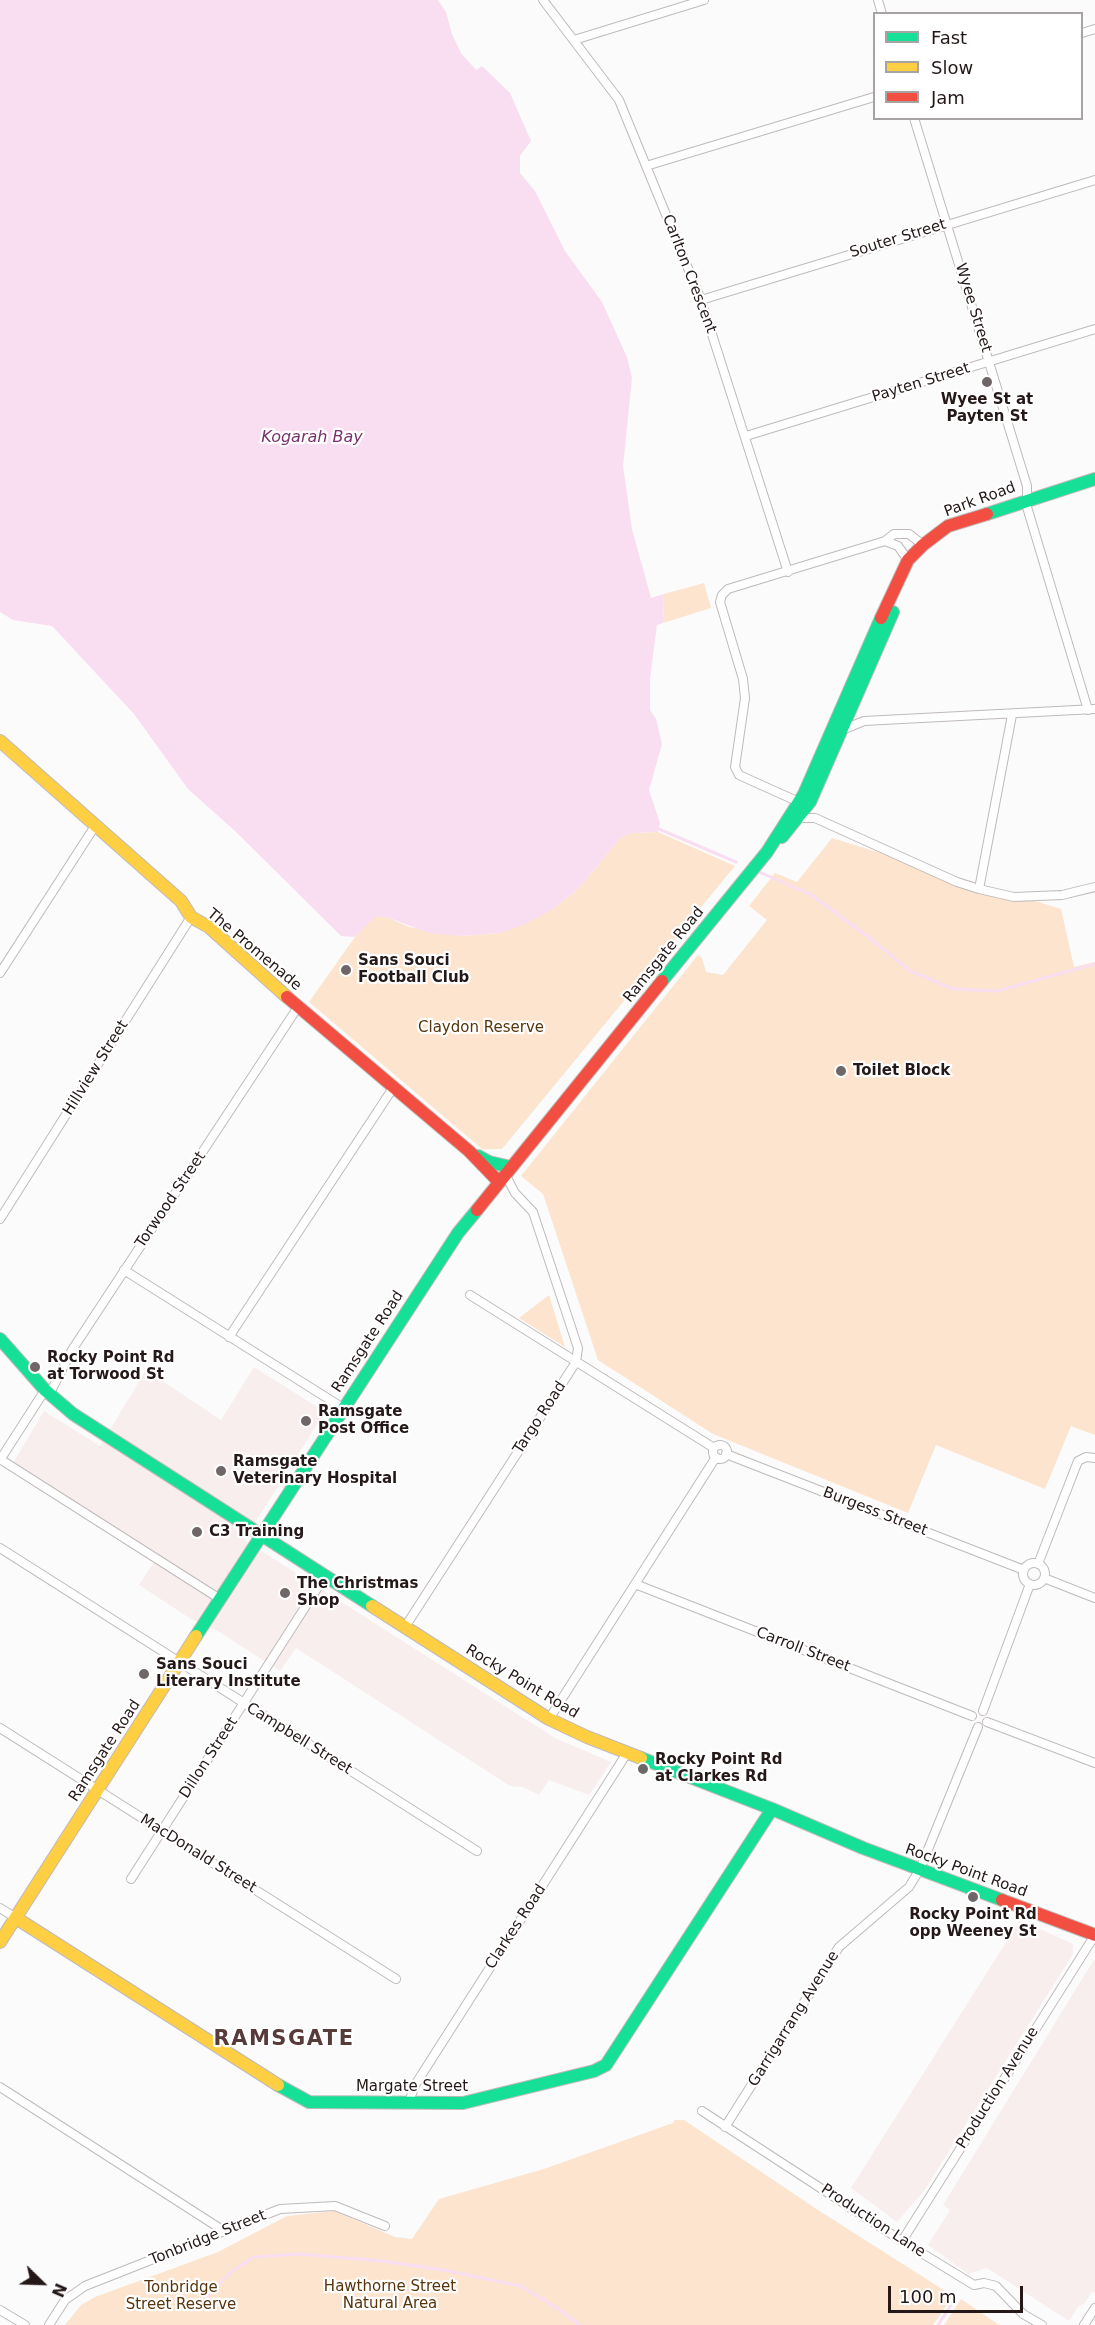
<!DOCTYPE html>
<style>
body{margin:0}
#map{position:relative;width:1095px;height:2325px;overflow:hidden;background:#fbfbfb;font-family:"DejaVu Sans",sans-serif}
canvas{display:block}
.legend{position:absolute;left:873px;top:12px;width:210px;height:108px;box-sizing:border-box;background:#fff;border:2px solid #a7a3a3;margin:0;padding:8px 10px;list-style:none;font-size:18px;color:#241818}
.legend li{display:flex;align-items:center;gap:12px;height:30px}
.legend b{width:30px;border:2px solid #a7a3a3}
.north{position:absolute;left:12px;top:2253px;width:60px;height:60px;-webkit-text-stroke:4px #fff;paint-order:stroke;rotate:113deg;font-size:16px;font-weight:700;line-height:24px;text-align:center;color:#241818}
.north::after{content:'';display:block;margin:auto;width:21px;height:27px;background:#241818;clip-path:polygon(50% 0,100% 100%,50% 72%,0 100%)}
.scale{position:absolute;left:888px;top:2286px;width:135px;height:27px;box-sizing:border-box;border:3px solid #241818;border-top:0;padding-left:8px;font-size:18px;line-height:21px;white-space:nowrap;color:#241818;-webkit-text-stroke:4px #fff;paint-order:stroke}
</style>
<div id="map">
<canvas width="1095" height="2325"></canvas>
<ul class="legend">
<li><b style="height:8px;background:#16e098"></b>Fast</li>
<li><b style="height:8px;background:#ffcf43"></b>Slow</li>
<li><b style="height:8px;background:#f24e42"></b>Jam</li>
</ul>
<div class="north">N</div>
<div class="scale">100 m</div>
</div>
<script>
const ctx = document.querySelector('canvas').getContext('2d');
ctx.lineJoin = 'round';
function fillPath(path, color) { ctx.fillStyle = color; ctx.fill(path, 'evenodd'); }
const poly = rows => new Path2D(rows.map(r => 'M' + r).join(''));
function strokePath(path, color, width, dash) { ctx.strokeStyle = color; ctx.lineWidth = width; ctx.lineCap = dash ? 'butt' : 'round'; ctx.setLineDash(dash || []); ctx.stroke(path); }
function write(font, color, halo, rows, align = 'center') {
  ctx.font = font + ' "DejaVu Sans",sans-serif'; ctx.lineWidth = 4.5; ctx.setLineDash([]); ctx.textBaseline = 'middle'; ctx.strokeStyle = halo; ctx.fillStyle = color; for (const [text, x, y, turn = 0] of rows) {
    ctx.save(); ctx.translate(x, y); ctx.rotate((+turn || 0) * Math.PI / 180); ctx.textAlign = isNaN(turn) ? turn : align; if (halo) ctx.strokeText(text, 0, 0); ctx.fillText(text, 0, 0); ctx.restore();
  }
}
fillPath(poly([
 [254,1367,325,1412,244,1540,555,1738,611,1762,589,1795,549,1780,539,1795,523,1787,510,1786,296,1648,280,1671,216,1630,191,1619,139,1585,159,1554,13,1463,44,1411,100,1446,146,1370,221,1420],
 [1020,1920,1073,1944,1073,1954,924,2191,897,2222,851,2188],
 [1095,1958,1095,2293,1092,2292,1084,2304,1078,2307,1069,2321,987,2268,968,2274,928,2245,950,2210,943,2205]
]), '#f9eeee');
fillPath(poly([
 [704,583,711,608,663,623,664,594],
 [658,832,735,866,502,1149,482,1149,309,1002,355,937,373,918,378,916,389,918,409,927,461,936,500,933,553,909,579,888,621,837,632,833],
 [832,838,1061,909,1074,967,1095,962,1095,1435,1071,1426,1045,1489,936,1445,908,1513,713,1434,598,1360,543,1194,521,1176,698,955,702,958,706,972,723,975,767,920,749,906,775,873,797,882],
 [549,1295,565,1347,519,1318],
 [675,2120,684,2120,818,2210,953,2296,933,2325,65,2325,81,2305,95,2297,218,2252,287,2216,334,2211,395,2237,412,2239,439,2199,544,2169,673,2123],
 [961,2299,999,2325,944,2325]
]), '#fce4ce');
fillPath(poly([
 [0,0,438,0,446,12,452,34,461,53,476,70,482,66,510,93,531,141,520,156,520,173,535,191,565,251,602,302,627,357,632,378,623,466,632,529,651,598,664,594,663,623,657,625,650,678,650,710,656,719,662,744,649,790,660,823,658,832,632,833,621,837,579,888,553,909,523,925,500,933,461,936,429,933,389,918,378,916,373,919,355,937,341,936,236,832,188,789,134,714,52,626,13,620,0,612]
]), '#f9def2');
strokePath(poly([
 [659,829,736,862],
 [757,871,812,895,870,938,910,971,954,989,997,991,1095,964],
 [201,2309,210,2293,232,2271,254,2257,299,2254,383,2261,449,2271,521,2286,560,2310,580,2325],
 [938,2325,953,2302]
]), '#f9def2', 3);
const street = poly([
 [543,0,619,100,701,300,788,572],
 [878,0,882,14],
 [1082,33,1095,29],
 [574,40,704,0],
 [914,118,1027,486,1027,507,1088,710],
 [646,166,874,97],
 [701,300,1095,180],
 [746,436,1095,329],
 [885,541,898,546,908,560],
 [842,730,864,721,1095,709],
 [799,802,739,775,735,767,745,698,743,679,720,602,722,595,728,589,885,541,894,534,909,534,923,545],
 [799,818,815,818,957,882,979,889,1014,897,1062,895,1095,887],
 [979,889,1012,715],
 [0,973,95,826],
 [0,1219,191,917],
 [124,1270,343,1408],
 [470,1295,714,1448],
 [229,1337,393,1088],
 [49,1395,72,1350,298,1007],
 '713 1452a7 7 0 1 1 14 0a7 7 0 1 1-14 0Z',
 [726,1454,1024,1570],
 [0,1459,220,1599],
 [0,1460,45,1390],
 [0,1548,477,1851],
 '1023 1574a11 11 0 1 1 22 0a11 11 0 1 1-22 0Z',
 [1038,1564,1078,1461,1086,1457,1095,1458],
 [1044,1578,1095,1598],
 [635,1584,972,1716],
 [405,1627,576,1362,578,1348,533,1212,515,1193,505,1174],
 [983,1711,1030,1584],
 [549,1719,716,1457],
 [987,1722,1095,1763],
 [0,1728,396,1979],
 [131,1879,325,1576],
 [0,1908,16,1918],
 [0,2087,224,2231],
 [409,2102,415,2085,627,1753],
 [702,2111,902,2241,974,2285,984,2283,996,2286,1023,2314,1042,2325],
 [725,2127,839,1947,909,1887,920,1869,978,1727],
 [902,2241,1095,1935],
 [0,2310,25,2325],
 [49,2325,65,2300,85,2286,280,2209,335,2206,385,2226],
 [1084,2325,1095,2308]
]);
const fast = poly([
 [987,514,1095,479],
 [782,837,810,802,893,612],
 [662,981,767,852,804,794,881,618],
 [478,1156,489,1162,511,1167],
 [0,1339,45,1390,73,1414,372,1606],
 [196,1636,458,1233,477,1210],
 [641,1758,772,1809,863,1848,1002,1900],
 [278,2085,309,2102,463,2103,594,2071,606,2065,772,1809]
]);
const slow = poly([
 [0,741,181,901,191,917,209,927,287,997],
 [372,1606,549,1719,587,1737,641,1758],
 [16,1918,278,2085],
 [0,1942,196,1636]
]);
const jam = poly([
 [881,618,908,560,923,545,948,526,987,514],
 [287,997,469,1151,498,1181],
 [477,1210,662,981],
 [1002,1900,1095,1935]
]);
strokePath(street, '#c0baba', 10);
strokePath(fast, '#c0baba', 14);
strokePath(slow, '#c0baba', 14);
strokePath(jam, '#c0baba', 14);
strokePath(street, '#fefefe', 8);
strokePath(fast, '#16e098', 12);
strokePath(slow, '#ffcf43', 12);
strokePath(jam, '#f24e42', 12);
for (const [x, y, r, color] of [
 [987,382,6,"#6f6767"],
 [346,970,6,"#6f6767"],
 [841,1071,6,"#6f6767"],
 [35,1367,6,"#6f6767"],
 [306,1421,6,"#6f6767"],
 [221,1471,6,"#6f6767"],
 [197,1532,6,"#6f6767"],
 [285,1593,6,"#6f6767"],
 [144,1674,6,"#6f6767"],
 [643,1769,6,"#6f6767"],
 [973,1897,6,"#6f6767"]
]) { const dot = new Path2D(); dot.arc(x, y, r, 0, 2 * Math.PI); ctx.fillStyle = color; ctx.fill(dot); strokePath(dot, '#fff', 2); }
write('15px', '#241818', '#fff', [
 ["Souter Street",898,239,-17],
 ["Carlton Crescent",689,274,69],
 ["Wyee Street",973,308,73],
 ["Payten Street",921,383,-17],
 ["Park Road",980,500,-20],
 ["The Promenade",254,950,40],
 ["Ramsgate Road",664,955,-51],
 ["Hillview Street",96,1068,-58],
 ["Torwood Street",171,1200,-56],
 ["Ramsgate Road",368,1342,-57],
 ["Targo Road",540,1418,-57],
 ["Burgess Street",875,1512,21],
 ["Carroll Street",803,1650,21],
 ["Rocky Point Road",522,1682,31],
 ["Campbell Street",299,1739,32],
 ["Ramsgate Road",105,1751,-57],
 ["Dillon Street",209,1758,-57],
 ["MacDonald Street",198,1854,32],
 ["Rocky Point Road",966,1871,20],
 ["Clarkes Road",516,1927,-57],
 ["Garrigarrang Avenue",794,2019,-58],
 ["Margate Street",412,2087],
 ["Production Avenue",998,2088,-58],
 ["Production Lane",873,2221,33],
 ["Tonbridge Street",208,2238,-22]
]);
write('bold 15px', '#241818', '#fff', [
 ["Wyee St at",987,400,"center"],
 ["Payten St",987,417,"center"],
 ["Sans Souci",358,961],
 ["Football Club",358,978],
 ["Toilet Block",853,1071],
 ["Rocky Point Rd",47,1358],
 ["at Torwood St",47,1375],
 ["Ramsgate",318,1412],
 ["Post Office",318,1429],
 ["Ramsgate",233,1462],
 ["Veterinary Hospital",233,1479],
 ["C3 Training",209,1532],
 ["The Christmas",297,1584],
 ["Shop",297,1601],
 ["Sans Souci",156,1665],
 ["Literary Institute",156,1682],
 ["Rocky Point Rd",655,1760],
 ["at Clarkes Rd",655,1777],
 ["Rocky Point Rd",973,1915,"center"],
 ["opp Weeney St",973,1932,"center"]
], 'left');
write('15px', '#58340b', '#fff', [
 ["Claydon Reserve",481,1028],
 ["Hawthorne Street",390,2287],
 ["Natural Area",390,2304],
 ["Tonbridge",181,2288],
 ["Street Reserve",181,2305]
]);
write('italic 16px', '#77316b', '#fff', [
 ["Kogarah Bay",312,438]
]);
ctx.letterSpacing = '1.5px';
write('bold 21px', '#573b3b', '#fff', [
 ["RAMSGATE",284,2040]
]);
ctx.letterSpacing = '0px';
</script>
